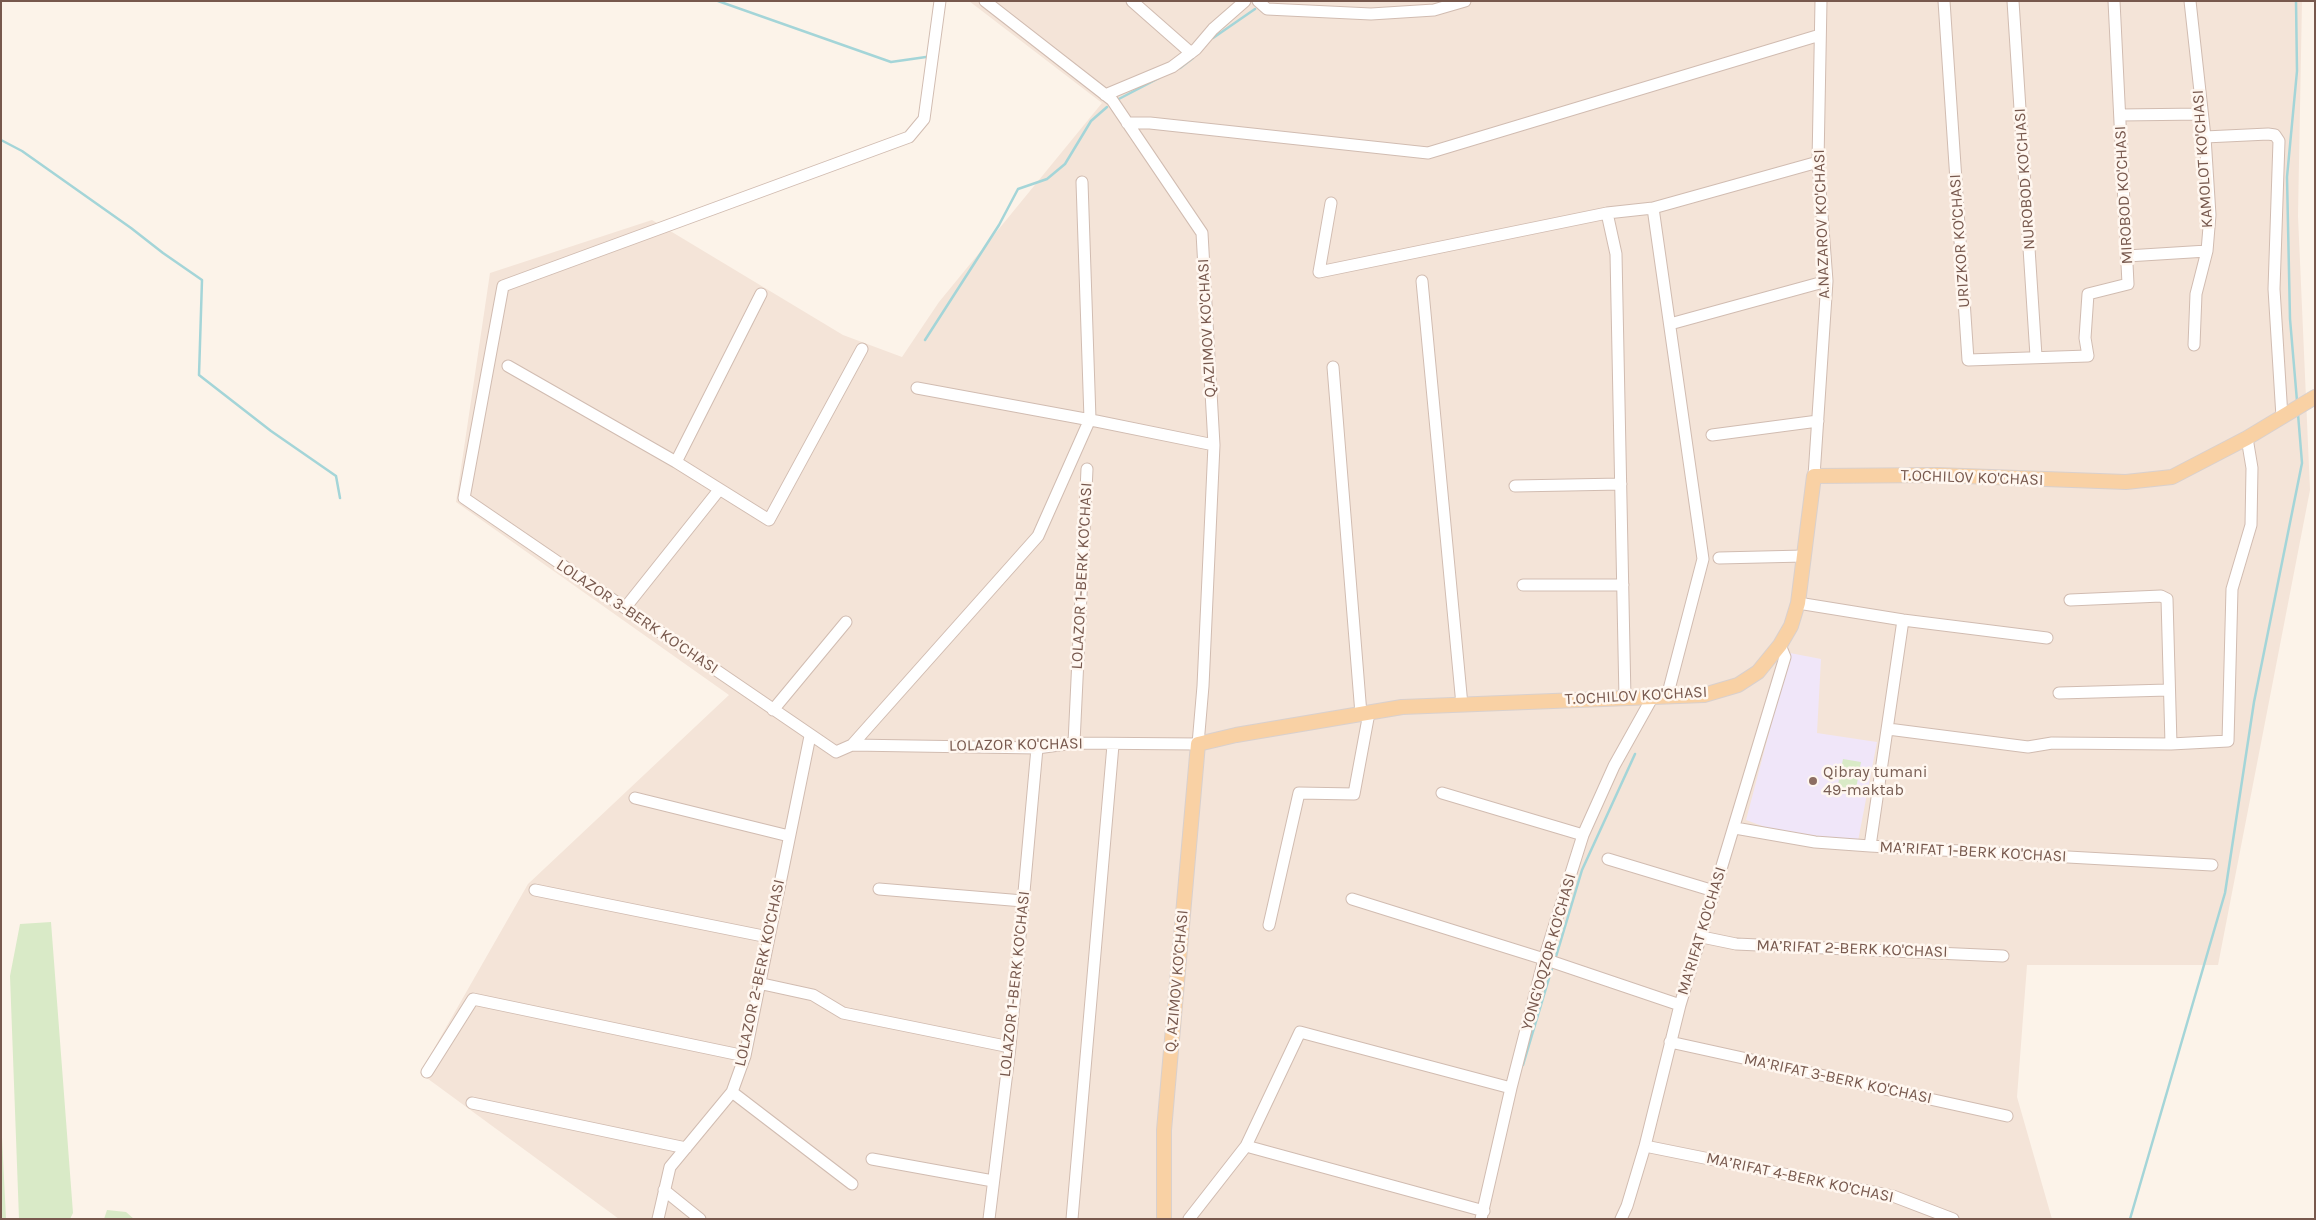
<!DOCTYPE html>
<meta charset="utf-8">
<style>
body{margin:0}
#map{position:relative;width:2316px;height:1220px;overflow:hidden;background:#fcf3e9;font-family:Karla,sans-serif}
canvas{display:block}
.frame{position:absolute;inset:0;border:2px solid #77584d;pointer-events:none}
</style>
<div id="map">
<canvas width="2316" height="1220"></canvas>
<div class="frame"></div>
</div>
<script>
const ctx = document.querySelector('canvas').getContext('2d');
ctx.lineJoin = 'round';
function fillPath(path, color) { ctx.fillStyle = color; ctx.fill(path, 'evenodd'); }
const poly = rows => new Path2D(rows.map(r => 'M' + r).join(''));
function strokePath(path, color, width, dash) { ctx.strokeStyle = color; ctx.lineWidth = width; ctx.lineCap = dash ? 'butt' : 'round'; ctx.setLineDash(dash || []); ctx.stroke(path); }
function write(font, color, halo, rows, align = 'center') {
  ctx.font = font + ' Karla,sans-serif'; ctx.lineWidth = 5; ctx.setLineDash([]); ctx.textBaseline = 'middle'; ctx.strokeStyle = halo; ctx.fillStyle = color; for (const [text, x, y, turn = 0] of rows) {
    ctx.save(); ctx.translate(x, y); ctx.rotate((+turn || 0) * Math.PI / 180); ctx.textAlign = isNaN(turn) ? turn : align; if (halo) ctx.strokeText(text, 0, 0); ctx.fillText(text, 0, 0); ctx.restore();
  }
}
fillPath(poly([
 [969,1,2302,1,2298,216,2310,490,2218,965,2027,965,2017,1097,2052,1219,619,1219,420,1073,528,884,729,695,456,502,490,273,652,220,843,335,902,357,939,302,1102,103]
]), '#f4e4d8');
fillPath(poly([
 [1790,653,1821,659,1817,733,1877,742,1858,841,1773,830,1746,820]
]), '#f0e6f9');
fillPath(poly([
 [1843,759,1861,762,1855,794,1837,790],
 [51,922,73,1213,70,1219,19,1219,10,976,20,924],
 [1,1117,6,1219,1,1219],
 [107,1210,126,1212,134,1219,104,1219]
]), '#d9eac7');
strokePath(poly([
 [718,1,891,62,926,57],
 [2296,1,2297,71,2287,177,2290,319,2297,401],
 [1213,38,1255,9],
 [1180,68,1193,58],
 [1115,101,1159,78],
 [1,140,22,151,131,228,163,253,202,280,199,375,271,431,336,476,340,498],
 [925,340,999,225,1018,189,1047,179,1065,164,1091,121,1107,107],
 [1555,960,1582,870,1635,754],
 [1523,1065,1553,965],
 [2130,1219,2225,893,2254,702,2302,463,2298,414]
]), '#a4d5d8', 2.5);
const minor = poly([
 [940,1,924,119,909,137,503,286,464,498,836,752,852,745,1037,748,1074,743,1198,744,1203,686,1214,445,1202,233,1112,100,985,1],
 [1132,1,1191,53],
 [1258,1,1267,9,1371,14,1434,10,1465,1],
 [1944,1,1968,360,2088,356,2085,338,2088,294,2128,284,2114,1],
 [2013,1,2036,356],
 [2190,1,2205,137,2210,215,2207,251,2196,294,2194,345],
 [1105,95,1172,67,1196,49,1213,29,1245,1],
 [2120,115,2202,114],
 [1127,123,1150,123,1428,153,1820,35],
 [2205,137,2268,134,2275,135,2279,141,2274,289,2282,417],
 [1331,203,1319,272,1607,213],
 [1653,208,1703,559,1667,697],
 [2127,256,2207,251],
 [1422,281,1462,705],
 [1670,324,1827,281],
 [508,366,676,462,769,520,862,349],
 [1333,367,1361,714],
 [917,388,1096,421,1214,445],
 [1712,435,1818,421],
 [676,462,761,294],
 [1814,476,1827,281,1818,162,1821,1],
 [1515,486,1621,484],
 [1719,558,1804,556],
 [1523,585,1623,585],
 [2070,600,2161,596,2167,599,2171,744],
 [1798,603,1903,620,2047,638],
 [625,608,719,490],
 [2059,693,2168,690],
 [1625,699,1616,254,1607,213,1653,208,1818,162],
 [773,710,846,622],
 [1888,729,2028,747,2052,743,2171,744,2228,741,2232,589,2251,525,2252,468,2247,438],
 [1074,743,1087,469],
 [852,745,1038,536,1090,419,1082,182],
 [1442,793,1583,835],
 [635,798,789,836],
 [1735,828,1815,842,1870,846,2212,865],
 [1870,846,1903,620],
 [1608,859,1714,891],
 [879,889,1023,901],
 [535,890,768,937],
 [1352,899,1544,959,1680,1005],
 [1269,925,1299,793,1354,794,1369,713],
 [1702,937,1736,944,2003,956],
 [758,983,813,995,843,1013,1010,1047],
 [1670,1042,2007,1116],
 [427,1072,473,999,745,1056],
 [732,1092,852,1184],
 [472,1103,686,1148],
 [1246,1146,1484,1211],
 [1645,1146,1893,1196,1953,1219],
 [872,1159,993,1181],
 [664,1190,700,1219],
 [658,1219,670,1167,732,1092,745,1056,810,736],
 [989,1219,1010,1047,1037,748],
 [1072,1219,1113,745],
 [1189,1219,1246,1146,1300,1032,1511,1088],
 [1481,1219,1511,1088,1544,959,1583,835,1614,766,1652,698],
 [1621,1219,1627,1206,1645,1146,1680,1005,1785,657,1780,645]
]);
const major = poly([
 [1164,1219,1164,1130,1198,744,1236,735,1402,707,1704,695,1738,685,1758,672,1780,645,1791,626,1798,603,1814,476,1937,475,2126,482,2172,477,2247,438,2315,397]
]);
strokePath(minor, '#d1bcb1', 13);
strokePath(major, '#d9d0cd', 16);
strokePath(minor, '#fff', 11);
strokePath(major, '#f9d1a4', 14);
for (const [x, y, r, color] of [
 [1813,781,5,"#8d6e63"]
]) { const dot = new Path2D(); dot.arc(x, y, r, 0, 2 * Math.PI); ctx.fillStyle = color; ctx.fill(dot); strokePath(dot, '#fff7f0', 2); }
write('16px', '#77584d', '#fff7f0', [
 ["KAMOLOT KO'CHASI",2203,159,-94],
 ["NUROBOD KO'CHASI",2025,179,-94],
 ["MIROBOD KO'CHASI",2124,195,-93],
 ["A.NAZAROV KO'CHASI",1822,224,-92],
 ["URIZKOR KO'CHASI",1960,241,-94],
 ["Q.AZIMOV KO'CHASI",1207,328,-93],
 ["T.OCHILOV KO'CHASI",1972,478,2],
 ["LOLAZOR 1-BERK KO'CHASI",1082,576,-87],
 ["LOLAZOR 3-BERK KO'CHASI",637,617,34],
 ["T.OCHILOV KO'CHASI",1636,696,-3],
 ["LOLAZOR KO'CHASI",1016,745,-1],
 ["MA’RIFAT 1-BERK KO'CHASI",1973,852,3],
 ["MA'RIFAT KO'CHASI",1702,931,-73],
 ["MA’RIFAT 2-BERK KO'CHASI",1852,949,2],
 ["YONG'OQZOR KO'CHASI",1549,952,-74],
 ["LOLAZOR 2-BERK KO'CHASI",760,973,-78],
 ["Q. AZIMOV KO'CHASI",1177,981,-85],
 ["LOLAZOR 1-BERK KO'CHASI",1015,984,-84],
 ["MA’RIFAT 3-BERK KO'CHASI",1838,1079,12],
 ["MA’RIFAT 4-BERK KO'CHASI",1800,1178,12]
]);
write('16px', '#785e54', '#fff7f0', [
 ["Qibray tumani",1823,772],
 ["49-maktab",1823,790]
], 'left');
</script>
